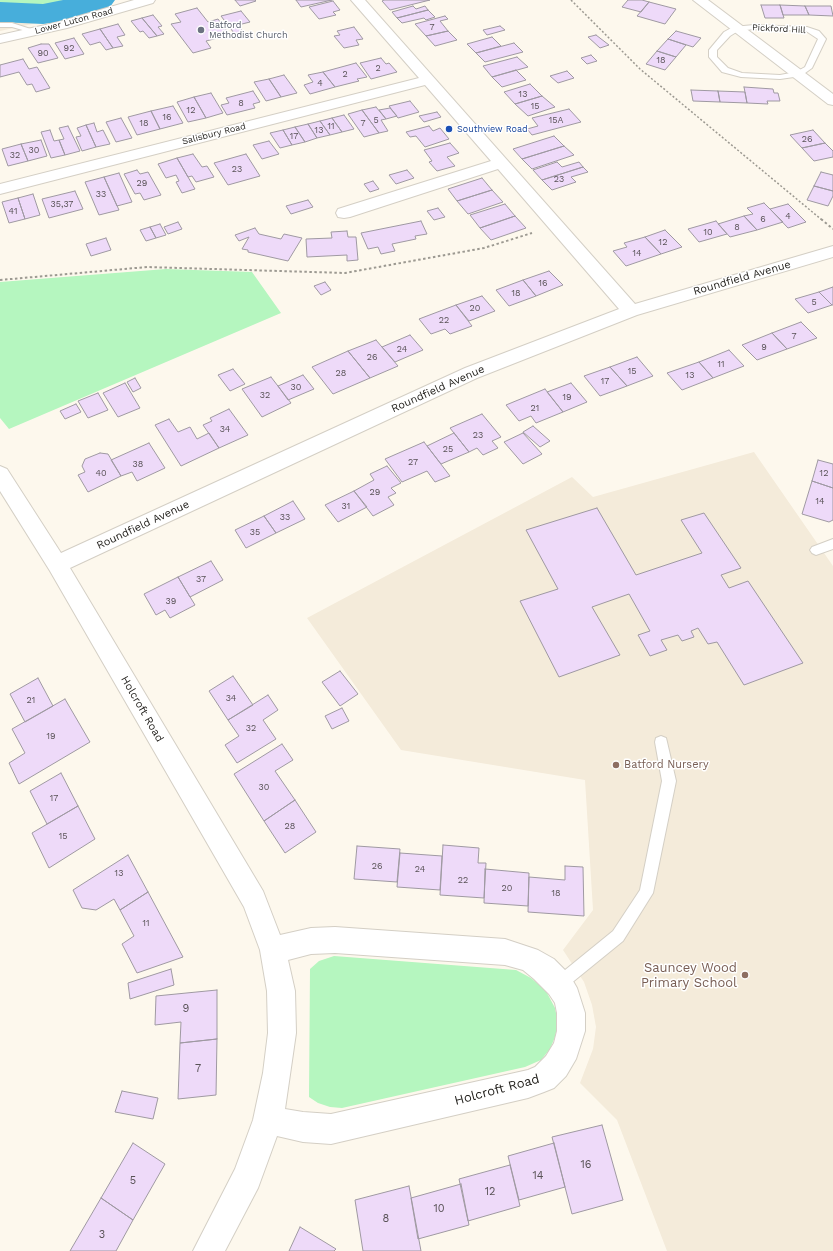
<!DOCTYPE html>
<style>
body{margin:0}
canvas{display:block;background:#fdf8ed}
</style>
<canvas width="833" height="1251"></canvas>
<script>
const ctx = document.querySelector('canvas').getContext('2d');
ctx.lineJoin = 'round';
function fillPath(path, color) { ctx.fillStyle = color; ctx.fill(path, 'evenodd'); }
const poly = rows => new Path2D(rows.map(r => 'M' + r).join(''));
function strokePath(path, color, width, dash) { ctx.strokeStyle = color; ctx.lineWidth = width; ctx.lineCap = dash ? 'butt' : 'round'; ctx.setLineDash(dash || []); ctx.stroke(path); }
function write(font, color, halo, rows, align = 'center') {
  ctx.font = font + ' "Work Sans",sans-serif'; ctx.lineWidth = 3; ctx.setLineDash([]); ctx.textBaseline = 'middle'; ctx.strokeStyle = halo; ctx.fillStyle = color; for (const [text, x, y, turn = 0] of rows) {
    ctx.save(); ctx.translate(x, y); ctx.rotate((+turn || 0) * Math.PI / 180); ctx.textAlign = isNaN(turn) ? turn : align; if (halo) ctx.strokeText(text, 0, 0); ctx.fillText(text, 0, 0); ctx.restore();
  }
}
fillPath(poly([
 [0,17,34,20,46,21,0,31],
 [754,452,833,566,833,1251,667,1251,617,1120,580,1083,593,1049,596,1027,592,1005,584,982,563,950,593,910,585,780,401,750,307,618,572,477,593,497]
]), '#f4ebda');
fillPath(poly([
 [0,0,64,0,45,5,0,5],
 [166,269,252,272,281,313,9,429,0,418,0,282],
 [334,956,516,970,531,978,546,991,555,1008,558,1023,555,1037,550,1049,541,1060,525,1067,342,1108,330,1107,318,1103,309,1097,310,969,319,961]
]), '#b5f6bf');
fillPath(poly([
 [63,0,115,0,110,7,60,22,43,24,0,22,0,2,43,4,63,0]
]), '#47aedb');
const building = poly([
 [235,0,255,0,256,1,240,6,235,0],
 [296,0,332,0,301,7,296,0],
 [384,0,430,0,390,10,382,1,384,0],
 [628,0,642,0,649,2,641,12,622,7,628,0],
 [333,1,340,10,333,12,336,15,319,19,309,7,333,1],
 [649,2,676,9,665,24,637,16,649,2],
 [761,5,780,5,784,18,765,18,761,5],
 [780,5,805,6,809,15,783,15,780,5],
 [413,6,416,9,425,6,428,10,397,18,392,12,413,6],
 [805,6,831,6,833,16,809,15,805,6],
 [197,8,208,22,218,19,230,35,206,41,211,48,193,53,171,24,181,22,175,14,197,8],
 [428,10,435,17,426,20,424,18,402,23,397,18,428,10],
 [241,11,250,22,238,25,245,34,237,37,221,16,241,11],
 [153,15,162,26,158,27,164,34,157,36,142,18,153,15],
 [445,16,448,19,440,21,448,31,426,36,415,24,445,16],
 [142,18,157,36,149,38,143,31,140,32,131,21,142,18],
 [118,24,125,35,117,37,123,46,113,48,100,29,118,24],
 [500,26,505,30,487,35,483,30,500,26],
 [354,27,363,39,356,40,359,45,344,48,334,36,340,35,337,31,354,27],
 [100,29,113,48,106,50,100,42,90,45,82,34,100,29],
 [448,31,457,40,435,46,426,36,448,31],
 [676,31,701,38,693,47,668,39,676,31],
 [596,35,609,45,600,48,588,37,596,35],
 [492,37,501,46,476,53,467,44,492,37],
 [74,38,84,54,65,59,55,43,74,38],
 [668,39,686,45,676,57,657,51,668,39],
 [514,43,523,52,485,62,476,53,514,43],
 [41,44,49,44,58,58,38,63,28,48,41,44],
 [657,51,676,57,665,70,646,64,657,51],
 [591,55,597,61,587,64,581,58,591,55],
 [517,57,528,67,492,77,483,66,517,57],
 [381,58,386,64,389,63,397,72,371,79,360,63,381,58],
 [23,59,29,69,37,67,50,88,36,92,32,84,27,85,19,72,0,77,0,65,23,59],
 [356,63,367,77,357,79,359,81,335,87,323,72,356,63],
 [516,70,526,80,502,87,492,77,516,70],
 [567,71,574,78,558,83,550,76,567,71],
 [323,72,335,87,310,94,304,85,313,82,308,75,323,72],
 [284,75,297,93,281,97,269,79,284,75],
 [269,79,281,97,266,101,254,82,269,79],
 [530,84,542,96,515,104,504,92,530,84],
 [744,87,773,89,774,93,778,93,780,101,767,101,768,104,747,103,744,87],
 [691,90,718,91,720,102,693,101,691,90],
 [253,91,260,102,253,104,255,108,227,115,221,105,229,103,226,98,253,91],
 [718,91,745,92,747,103,720,102,718,91],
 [211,93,223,113,206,118,194,97,211,93],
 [542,96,555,107,528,116,515,104,542,96],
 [194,97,206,118,188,122,177,102,194,97],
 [410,101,419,112,398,118,389,106,410,101],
 [173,106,183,123,160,129,151,111,173,106],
 [376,107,386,119,381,120,388,131,379,133,362,110,376,107],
 [390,108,397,116,386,119,379,110,390,108],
 [569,109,581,122,532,135,527,129,538,126,532,118,569,109],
 [362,110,379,133,364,137,348,114,362,110],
 [151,111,160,129,137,135,128,117,151,111],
 [437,112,441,117,424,122,419,116,437,112],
 [344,115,354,129,342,132,332,118,344,115],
 [121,118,132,138,116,142,106,122,121,118],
 [332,118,342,132,330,135,320,121,332,118],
 [320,121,330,135,317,138,308,124,320,121],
 [94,123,97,132,103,130,110,144,96,147,86,125,94,123],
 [308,124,317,138,305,142,295,127,308,124],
 [86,125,96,147,82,151,76,137,81,136,77,128,86,125],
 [68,126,80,151,65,155,59,140,64,139,59,128,68,126],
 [429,126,433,131,440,128,449,139,425,147,416,136,410,137,406,132,429,126],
 [295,127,305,142,292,145,283,130,295,127],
 [50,130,54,141,59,140,65,155,51,158,41,132,50,130],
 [283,130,292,145,280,148,270,133,283,130],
 [813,130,825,143,802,148,790,135,813,130],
 [554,136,564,146,522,159,513,149,554,136],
 [41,140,47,156,28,161,21,144,41,140],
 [269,141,279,154,262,159,253,145,269,141],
 [450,143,459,153,447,157,455,166,437,171,429,162,432,161,424,150,450,143],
 [825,143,833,151,833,157,814,161,802,148,825,143],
 [21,144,28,161,8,166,2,149,21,144],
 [564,146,574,155,532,169,522,159,564,146],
 [193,154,202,167,207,166,214,177,196,182,192,176,188,177,177,158,193,154],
 [246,154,260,176,228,185,214,163,246,154],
 [177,158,188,177,195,189,182,193,176,182,179,181,176,175,166,178,158,164,177,158],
 [557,162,562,167,579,162,583,167,542,180,533,170,557,162],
 [583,167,588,172,571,177,576,182,552,190,542,180,583,167],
 [137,170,140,174,148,172,161,195,144,200,140,193,135,194,124,174,137,170],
 [407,170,414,178,396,184,389,175,407,170],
 [821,172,833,175,833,191,814,186,821,172],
 [119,173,132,202,117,206,104,177,119,173],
 [104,177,119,210,99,215,85,182,104,177],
 [482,178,492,190,457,201,448,189,482,178],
 [373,181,379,189,370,192,364,184,373,181],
 [814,186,833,191,833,196,828,206,807,200,814,186],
 [492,190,503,202,468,214,457,201,492,190],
 [75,191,83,209,49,218,42,199,75,191],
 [33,194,40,215,25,219,18,198,33,194],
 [18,198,25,219,9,223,2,202,18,198],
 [308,200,313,207,291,214,286,206,308,200],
 [764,203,783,222,757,230,744,216,753,214,747,208,764,203],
 [505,204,515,216,480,228,470,215,505,204],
 [788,204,806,222,788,228,770,209,788,204],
 [438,208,445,217,434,220,427,211,438,208],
 [515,216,526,228,491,240,480,228,515,216],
 [744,216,757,230,730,237,718,224,744,216],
 [421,221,427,234,415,236,416,239,392,244,395,251,381,254,378,247,368,249,361,233,421,221],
 [716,221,727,234,699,242,688,229,716,221],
 [178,222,182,229,168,234,164,227,178,222],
 [160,224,166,235,156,238,150,227,160,224],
 [150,227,156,238,146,241,140,230,150,227],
 [255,228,259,234,281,239,284,234,302,238,288,261,248,252,248,250,242,249,249,237,239,241,235,235,255,228],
 [665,230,682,247,661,254,645,237,665,230],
 [347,231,348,237,356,237,358,260,347,261,347,255,307,257,306,239,332,238,331,232,347,231],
 [645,237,661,254,626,266,613,251,627,247,624,243,645,237],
 [106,238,111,250,91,256,86,244,106,238],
 [549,271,563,285,536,296,523,280,549,271],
 [523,280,536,296,509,306,496,290,523,280],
 [325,282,331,290,321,295,314,286,325,282],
 [833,287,833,305,832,305,819,292,833,287],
 [819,292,832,305,808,313,795,299,819,292],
 [482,296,495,311,469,321,456,305,482,296],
 [456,305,472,326,450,334,445,329,431,334,419,319,456,305],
 [801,322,817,338,787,349,772,333,801,322],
 [772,333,787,349,757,360,742,345,772,333],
 [410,335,423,350,395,362,382,347,410,335],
 [376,340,398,366,370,378,348,351,376,340],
 [729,350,744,366,713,378,699,362,729,350],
 [348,351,370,378,333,394,312,367,348,351],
 [637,357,653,376,627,386,610,367,637,357],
 [699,362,713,378,682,390,667,373,699,362],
 [610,367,627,386,600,396,584,376,610,367],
 [233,369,245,384,230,391,218,375,233,369],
 [303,375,314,389,288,400,278,386,303,375],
 [271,377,291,403,262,417,242,389,271,377],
 [135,378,141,388,133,392,127,382,135,378],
 [125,383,140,408,118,417,103,393,125,383],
 [571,383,587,402,563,412,547,392,571,383],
 [545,389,563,412,536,423,531,416,519,421,506,405,545,389],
 [98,393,108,410,88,418,78,401,98,393],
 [76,404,81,412,65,419,60,411,76,404],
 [229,409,248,435,219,448,203,425,212,421,210,418,229,409],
 [482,414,501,437,492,441,498,448,483,455,477,448,469,452,450,428,482,414],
 [169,419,178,432,190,427,197,439,209,433,219,448,181,466,155,425,169,419],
 [533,426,550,441,540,447,523,432,533,426],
 [454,433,469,452,441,464,427,446,454,433],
 [523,433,542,454,523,464,504,442,523,433],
 [424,442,450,476,435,482,427,471,402,482,385,459,424,442],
 [149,443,165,468,137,481,132,472,121,476,111,460,149,443],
 [100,453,108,454,121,476,88,492,78,475,85,472,82,466,85,459,100,453],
 [818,460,833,464,833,488,812,481,818,460],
 [387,466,401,483,391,488,396,493,388,497,394,505,373,516,354,491,374,480,370,474,387,466],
 [812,481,833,488,833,520,829,522,802,514,812,481],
 [354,491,367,507,338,522,325,505,354,491],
 [293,501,305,519,276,533,264,516,293,501],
 [597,508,636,575,702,553,681,520,704,513,741,568,721,575,729,588,748,581,803,663,744,685,717,642,708,644,698,628,691,631,694,637,682,641,678,635,661,640,667,650,650,656,638,635,650,631,629,594,592,607,620,655,559,677,520,601,558,589,526,530,597,508],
 [264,516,276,533,246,548,235,530,264,516],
 [211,561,223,580,190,597,178,577,211,561],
 [178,577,195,605,170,618,165,610,156,615,144,594,178,577],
 [340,671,358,694,340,706,322,682,340,671],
 [233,676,253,705,228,720,209,691,233,676],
 [38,678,53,706,25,722,10,694,38,678],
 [268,695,278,710,263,720,276,739,237,763,225,745,239,736,228,720,268,695],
 [65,699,90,742,19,784,9,763,25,753,12,729,65,699],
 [342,708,349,721,332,729,325,716,342,708],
 [282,744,293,760,275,771,295,800,264,821,234,774,282,744],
 [61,773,78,806,47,824,30,791,61,773],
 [295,800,316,832,285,853,264,821,295,800],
 [78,806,95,839,49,868,32,833,78,806],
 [443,845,479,848,478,863,486,863,484,898,440,895,443,845],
 [357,846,400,849,397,882,354,879,357,846],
 [400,853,442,856,440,890,397,887,400,853],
 [128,855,148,892,120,910,114,899,96,910,82,908,73,890,128,855],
 [565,866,583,867,584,916,528,912,529,877,565,880,565,866],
 [485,869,529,873,528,906,484,903,485,869],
 [148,892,183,957,137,973,122,944,134,936,120,910,148,892],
 [171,969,174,985,130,999,128,983,171,969],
 [217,990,217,1039,180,1043,181,1022,155,1025,156,996,217,990],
 [217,1039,216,1095,178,1099,180,1043,217,1039],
 [122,1091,158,1098,153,1119,115,1112,122,1091],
 [602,1125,623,1200,572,1214,552,1137,602,1125],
 [133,1143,165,1164,133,1220,101,1198,133,1143],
 [554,1143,565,1187,519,1200,508,1156,554,1143],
 [510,1165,520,1206,468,1221,459,1179,510,1165],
 [461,1184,469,1225,418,1239,411,1198,461,1184],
 [409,1186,421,1251,363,1251,355,1200,409,1186],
 [101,1198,133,1220,116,1251,70,1251,101,1198],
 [300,1227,336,1249,334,1251,289,1251,300,1227]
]);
fillPath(building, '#eedaf9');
strokePath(building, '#9f99a2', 1);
const service = poly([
 [0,23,12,23,37,31,33,33,12,27,0,27,0,23],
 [754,25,807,27,819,31,826,39,812,68,801,76,780,79,741,77,722,72,709,57,709,50,724,32,733,27,754,25],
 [754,29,806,31,818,39,805,67,796,72,780,75,742,73,728,68,717,57,717,50,730,36,738,31,754,29],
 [833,539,833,549,816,555,812,553,810,550,812,547,833,539],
 [661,736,666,738,667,742,676,781,653,893,623,941,564,989,559,991,554,989,552,984,554,979,613,931,640,890,662,781,655,742,656,738,661,736]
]);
const minor = poly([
 [351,0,365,0,635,304,833,246,833,257,637,315,477,378,70,568,263,891,280,935,311,928,335,927,505,939,538,950,554,959,569,974,577,988,585,1013,585,1031,576,1059,566,1076,554,1088,544,1092,528,1098,331,1144,303,1142,277,1136,258,1188,225,1251,193,1251,235,1169,253,1120,263,1073,268,1033,267,991,260,950,244,907,50,571,0,491,0,466,7,469,61,553,465,368,619,309,498,169,350,217,344,218,338,217,336,213,338,209,491,161,425,85,0,194,0,184,419,78,351,0],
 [335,953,505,965,523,970,534,979,549,994,555,1003,557,1013,557,1031,554,1043,546,1056,535,1067,528,1070,331,1114,303,1112,285,1109,296,1033,295,991,288,960,311,954,335,953],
 [693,0,708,0,833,94,833,105,828,104,693,0]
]);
const secondary = poly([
 [134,0,155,0,153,3,67,28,0,43,0,35,59,22,134,0]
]);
strokePath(service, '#d4cfc5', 2);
strokePath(minor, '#d4cfc5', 2);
strokePath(secondary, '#d4cfc5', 2);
strokePath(poly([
 [571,0,640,69,822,220]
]), '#9c9991', 1.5, [2, 2]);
strokePath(poly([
 [821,219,833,229],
 [0,280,147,267,345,273,484,248,532,233]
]), '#9c9991', 2, [2.5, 2.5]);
fillPath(service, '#fff');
fillPath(minor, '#fff');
fillPath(secondary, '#fff');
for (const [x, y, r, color] of [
 [201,30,4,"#6b7280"],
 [449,129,4,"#1a4fb4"],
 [616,765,4,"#8d6e63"],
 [745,975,4,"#8d6e63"]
]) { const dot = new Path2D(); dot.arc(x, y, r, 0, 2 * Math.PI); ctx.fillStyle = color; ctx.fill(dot); strokePath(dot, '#fff', 1.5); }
write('9px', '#262420', '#fff', [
 ["Lower Luton Road",74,21,-15],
 ["Pickford Hill",779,29,3],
 ["Salisbury Road",214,134,-14]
]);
write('9px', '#5b616d', '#fff', [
 ["Batford",209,25],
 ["Methodist Church",209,35]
], 'left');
write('9px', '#585256', null, [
 ["7",432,27],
 ["92",69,48],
 ["90",43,53],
 ["18",661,60],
 ["2",378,68],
 ["2",345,74],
 ["4",320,83],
 ["13",523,94],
 ["8",241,103],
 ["15",535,106],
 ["12",191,110],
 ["16",167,117],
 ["5",376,120],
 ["15A",556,120],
 ["18",144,123],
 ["7",363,123],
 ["11",331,126],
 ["13",319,130],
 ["17",294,136],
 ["26",807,139],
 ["30",34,150],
 ["32",15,155],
 ["23",237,169],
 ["23",559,179],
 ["29",142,183],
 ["33",101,194],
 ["35,37",62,204],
 ["41",13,211],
 ["4",788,216],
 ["6",763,219],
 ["8",737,227],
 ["10",708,232],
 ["12",663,242],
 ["14",637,253],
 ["16",543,283],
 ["18",516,293],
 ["5",814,302],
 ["20",475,308],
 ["22",444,320],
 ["7",794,336],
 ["9",764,347],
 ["24",402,349],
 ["26",372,357],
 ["11",721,364],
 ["15",632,371],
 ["28",341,373],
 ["13",690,375],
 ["17",605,381],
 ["30",296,387],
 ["32",265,395],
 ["19",567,397],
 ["21",535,408],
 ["34",225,429],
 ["23",478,435],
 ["25",448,449],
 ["27",413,462],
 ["38",138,464],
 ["40",101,473],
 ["12",824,473],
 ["29",375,492],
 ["14",820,501],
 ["31",346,506],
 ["33",285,517],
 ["35",255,532],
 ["37",201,579],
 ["39",171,601],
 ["34",231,698],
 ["21",31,700],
 ["32",251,728],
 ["19",51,736],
 ["30",264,787],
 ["17",54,798],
 ["28",290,826],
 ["15",63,836],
 ["26",377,866],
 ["24",420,869],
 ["13",119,873],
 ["22",463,880],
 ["20",507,888],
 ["18",556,893],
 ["11",146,923]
]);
write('9px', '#164399', '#fff', [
 ["Southview Road",457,129]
], 'left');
write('11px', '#262420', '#fff', [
 ["Roundfield Avenue",742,278,-16],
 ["Roundfield Avenue",438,389,-24],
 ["Roundfield Avenue",143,525,-25],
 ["Holcroft Road",142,709,60]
]);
write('11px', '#785e54', '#fff', [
 ["Batford Nursery",624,765]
], 'left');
write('11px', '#585256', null, [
 ["9",186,1009],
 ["7",198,1069],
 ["16",586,1165],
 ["14",538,1176],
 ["5",133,1181],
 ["12",490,1192],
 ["10",439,1209],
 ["8",386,1219],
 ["3",102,1235]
]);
write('13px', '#785e54', '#fff', [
 ["Sauncey Wood",737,968],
 ["Primary School",737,983]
], 'right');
write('13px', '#262420', '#fff', [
 ["Holcroft Road",497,1090,-15]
]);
</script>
